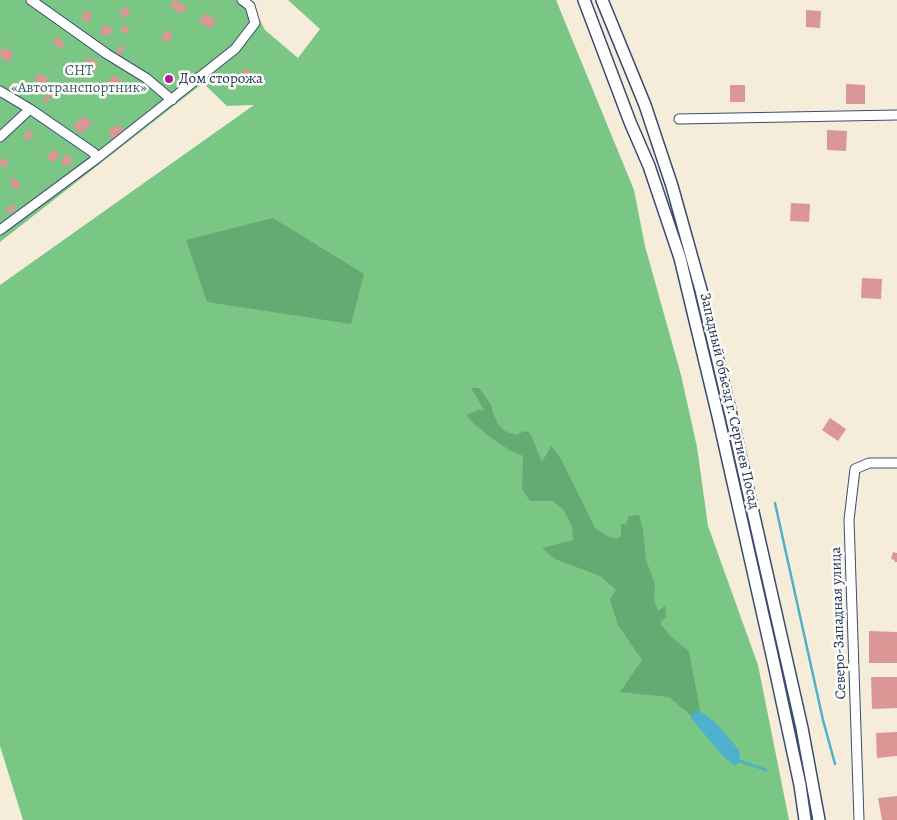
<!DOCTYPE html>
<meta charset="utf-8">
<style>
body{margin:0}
canvas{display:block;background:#f5edd9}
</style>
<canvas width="897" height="820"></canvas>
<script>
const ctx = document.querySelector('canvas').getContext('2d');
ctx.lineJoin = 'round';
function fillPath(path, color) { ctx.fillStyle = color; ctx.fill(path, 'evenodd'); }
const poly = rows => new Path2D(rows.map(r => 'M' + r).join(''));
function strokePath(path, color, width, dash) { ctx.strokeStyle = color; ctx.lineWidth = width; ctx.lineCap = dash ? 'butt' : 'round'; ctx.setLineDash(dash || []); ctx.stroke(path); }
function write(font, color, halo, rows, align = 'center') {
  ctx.font = font + ' Alegreya,serif'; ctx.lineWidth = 5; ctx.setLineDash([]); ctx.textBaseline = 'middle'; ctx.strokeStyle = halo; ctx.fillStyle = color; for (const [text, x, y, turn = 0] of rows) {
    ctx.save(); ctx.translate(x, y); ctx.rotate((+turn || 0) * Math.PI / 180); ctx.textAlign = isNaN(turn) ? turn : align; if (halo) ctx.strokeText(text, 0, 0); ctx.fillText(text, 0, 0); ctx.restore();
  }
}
fillPath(poly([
 [0,0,249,0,265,30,298,58,320,29,288,0,556,0,634,190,645,246,681,375,697,447,708,526,758,665,789,820,23,820,0,746,0,285,254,105,227,106,203,83,0,242]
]), '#7ac685');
fillPath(poly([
 [273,218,364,274,351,324,207,302,186,240],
 [471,388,479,388,490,403,493,413,498,424,505,431,516,435,525,431,530,433,542,462,551,446,560,457,595,528,607,536,616,539,621,536,621,524,626,524,629,516,639,515,643,530,646,560,655,584,654,600,658,611,665,606,666,617,660,623,671,637,689,651,703,726,669,697,620,692,642,660,618,625,610,600,616,590,600,576,555,559,542,548,573,540,572,526,563,509,552,501,530,501,522,489,523,456,511,451,493,439,474,424,466,415,479,410,484,410]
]), '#63ab72');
fillPath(poly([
 [698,710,715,722,739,750,740,761,735,766,723,756,690,717]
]), '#4eb0cd');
strokePath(poly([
 [775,503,823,720,835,764],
 [740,761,766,770]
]), '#4eb0cd', 2.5);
fillPath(poly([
 [174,0,176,0,187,8,182,14,170,6],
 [126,7,131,11,124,18,119,13],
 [86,10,93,15,88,23,81,18],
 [806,10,821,11,820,28,806,27],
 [205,13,216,20,210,29,199,21],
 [104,25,113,29,108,37,100,33],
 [124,25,130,29,126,34,120,30],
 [166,30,173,35,168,43,161,38],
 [56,37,65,43,61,49,52,42],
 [121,45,125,48,120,55,116,52],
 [5,47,14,54,8,62,0,56,0,53],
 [89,57,99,64,93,72,83,65],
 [246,68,254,76,247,84,238,76],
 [39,73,48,79,43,86,34,80],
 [170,74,174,79,167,84,163,80],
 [114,75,122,81,115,90,107,83],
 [62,82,72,88,68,96,57,90],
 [846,84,865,85,865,104,846,104],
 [730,85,745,85,745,102,730,102],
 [49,93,52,95,45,104,42,101],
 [85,116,92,124,80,134,73,125],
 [118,124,125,133,114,141,108,131],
 [29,129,34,133,28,141,23,137],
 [827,130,847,131,846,151,827,150],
 [53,149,60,155,53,163,47,157],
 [66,154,72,159,71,164,67,166,60,162],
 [2,158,9,163,5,168,0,164,0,161],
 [14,178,21,185,16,190,9,182],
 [791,203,810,204,809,222,790,221],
 [13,204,17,208,9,214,6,209],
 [862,278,882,279,881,299,861,298],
 [830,418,846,429,838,441,822,430],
 [893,552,897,553,897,562,894,562,895,560,891,559],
 [869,631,897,632,897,663,869,663],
 [871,677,897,677,897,708,872,709],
 [897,732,897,756,877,758,876,733],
 [897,796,897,820,882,820,878,798]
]), '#db9795');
const minor = poly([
 [31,0,107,54,146,78,172,100],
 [0,91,30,109,94,153,96,159],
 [679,119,897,115],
 [0,137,30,109],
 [0,230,96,159,235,49,255,23,250,6,242,0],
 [859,820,849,520,855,469,869,463,897,463]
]);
const major = poly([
 [584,0,630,122,649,166,680,258,718,416,772,655,800,785,805,820],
 [602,0,645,105,672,186,701,290,731,415,802,728,819,820]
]);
strokePath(minor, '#3c4c70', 11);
strokePath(major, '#3c4c70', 14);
strokePath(minor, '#fff', 9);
strokePath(major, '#fff', 11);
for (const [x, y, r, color] of [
 [169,79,5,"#b5179e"]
]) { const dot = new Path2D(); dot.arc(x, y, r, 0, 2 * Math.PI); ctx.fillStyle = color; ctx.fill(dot); strokePath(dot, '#fdfcf7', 2); }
write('15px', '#385c6a', '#fdfcf7', [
 ["СНТ",79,71],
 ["«Автотранспортник»",79,88]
]);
write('15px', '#1b2f5e', '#fdfcf7', [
 ["Дом сторожа",179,79]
], 'left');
write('15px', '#1b2f5e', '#fdfcf7', [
 ["Западный объезд г. Сергиев Посад",729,401,77],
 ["Северо-Западная улица",839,623,-92]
]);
</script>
